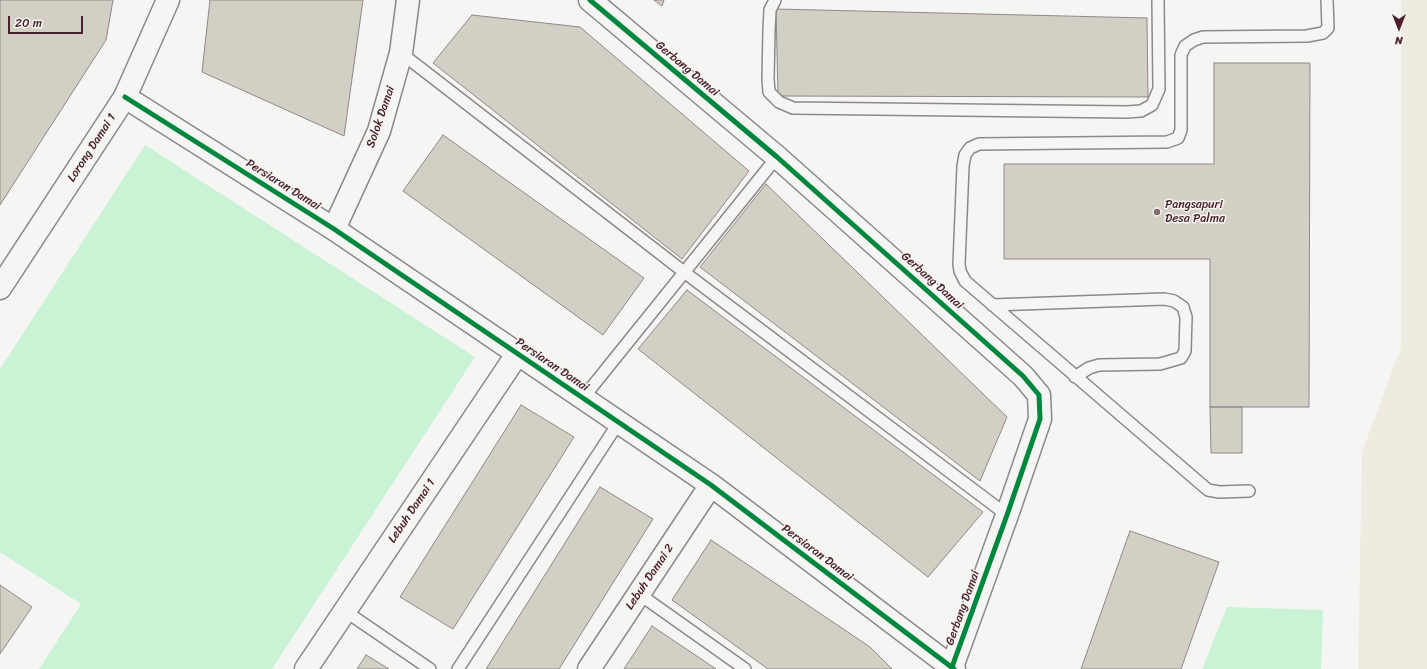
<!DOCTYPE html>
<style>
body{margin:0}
#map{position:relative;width:1427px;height:669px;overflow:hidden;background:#f5f5f3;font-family:Sriracha,sans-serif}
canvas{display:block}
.north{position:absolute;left:1379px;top:8px;width:40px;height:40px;-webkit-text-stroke:3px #f6f6f2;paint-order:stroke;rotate:180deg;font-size:11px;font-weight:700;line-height:16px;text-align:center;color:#4a1f2b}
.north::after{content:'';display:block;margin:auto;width:14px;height:18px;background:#4a1f2b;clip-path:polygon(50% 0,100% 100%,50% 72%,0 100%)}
.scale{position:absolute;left:8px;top:16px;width:75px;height:18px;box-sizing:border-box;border:2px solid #4a1f2b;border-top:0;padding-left:5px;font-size:12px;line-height:14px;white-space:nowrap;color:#4a1f2b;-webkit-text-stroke:3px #f6f6f2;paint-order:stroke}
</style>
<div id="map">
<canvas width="1427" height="669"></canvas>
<div class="north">N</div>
<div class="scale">20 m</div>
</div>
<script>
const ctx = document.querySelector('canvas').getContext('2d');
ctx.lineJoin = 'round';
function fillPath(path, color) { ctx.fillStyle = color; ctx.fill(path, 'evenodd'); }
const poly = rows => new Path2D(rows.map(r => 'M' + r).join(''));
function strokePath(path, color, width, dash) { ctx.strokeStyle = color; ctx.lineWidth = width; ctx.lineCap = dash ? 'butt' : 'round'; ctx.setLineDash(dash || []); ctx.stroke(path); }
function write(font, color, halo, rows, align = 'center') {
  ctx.font = font + ' Sriracha,sans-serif'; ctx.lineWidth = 3; ctx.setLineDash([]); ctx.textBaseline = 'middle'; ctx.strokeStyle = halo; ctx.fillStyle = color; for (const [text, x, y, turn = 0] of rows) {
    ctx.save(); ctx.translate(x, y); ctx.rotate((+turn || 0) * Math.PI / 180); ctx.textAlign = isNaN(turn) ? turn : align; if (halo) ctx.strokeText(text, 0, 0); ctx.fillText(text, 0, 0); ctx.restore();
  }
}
fillPath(poly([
 [1401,0,1427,0,1427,669,1358,669,1362,452,1401,347]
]), '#f0ebe1');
fillPath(poly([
 [145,145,475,357,272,669,39,669,81,604,0,552,0,369],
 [1227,607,1323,610,1321,669,1202,669]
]), '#caf3d6');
const building = poly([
 [0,0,113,0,106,40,0,205,0,0],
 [210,0,363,0,344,136,202,72,210,0],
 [654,0,664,0,662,6,654,0],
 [776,9,1147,18,1148,97,778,96,776,9],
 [472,15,580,27,749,171,682,259,433,63,472,15],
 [1214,63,1310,63,1309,407,1210,407,1210,259,1004,259,1004,164,1214,164,1214,63],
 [443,135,644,278,603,335,403,191,443,135],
 [766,184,1007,417,980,481,700,267,766,184],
 [687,290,983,512,928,577,638,349,687,290],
 [521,405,574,437,453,629,400,597,521,405],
 [1210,407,1242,407,1242,453,1211,453,1210,407],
 [600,487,653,519,559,669,486,669,600,487],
 [1130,531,1219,562,1181,669,1081,669,1130,531],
 [711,540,870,647,892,669,768,669,672,600,711,540],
 [0,585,32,607,0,654,0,585],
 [652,626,716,669,624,669,652,626],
 [366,655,389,669,357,669,366,655]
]);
fillPath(building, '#d4cfc5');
strokePath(building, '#8f8788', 1);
const service = poly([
 [775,0,770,10,769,30,768,79,769,92,779,102,793,108,1127,112,1141,111,1152,105,1159,89,1158,0],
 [401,53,684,272,1007,515],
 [992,305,1164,299,1174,301,1183,307,1186,317,1185,351,1181,358,1160,364,1099,365,1089,368,1075,377],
 [583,398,777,157],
 [1249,491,1219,492,1208,490,965,281,960,271,959,264,963,166,965,155,970,148,979,144,1167,142,1178,138,1181,130,1181,55,1185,46,1194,40,1203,37,1307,36,1323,33,1328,28,1327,0],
 [639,594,745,669],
 [345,611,430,669],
 [458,669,619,422]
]);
const minor = poly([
 [590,0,777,157,1023,376,1039,395,1040,419,1007,515,952,667],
 [125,97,334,229,711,485,954,669],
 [334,229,379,131,401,53,408,0],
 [306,669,518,353],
 [589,669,711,485]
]);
const tertiary = poly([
 [0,288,125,97,168,0]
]);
strokePath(service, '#8f8788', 14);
strokePath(minor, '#8f8788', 25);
strokePath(tertiary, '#8f8788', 25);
strokePath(service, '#f5f5f3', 11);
strokePath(minor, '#f5f5f3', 22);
strokePath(tertiary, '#f5f5f3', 22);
strokePath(poly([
 [590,0,777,157,1023,376,1039,395,1040,419,1007,515,952,667],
 [125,97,334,229,711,485,954,669]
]), '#00873e', 5);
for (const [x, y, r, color] of [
 [1157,212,4,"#866a71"]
]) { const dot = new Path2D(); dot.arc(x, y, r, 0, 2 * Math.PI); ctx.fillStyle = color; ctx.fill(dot); strokePath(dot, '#f6f6f2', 1.5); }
write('12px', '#4a1f2b', '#f6f6f2', [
 ["Gerbang Damai",687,69,40],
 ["Solok Damai",381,117,-71],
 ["Lorong Damai 1",92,148,-57],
 ["Persiaran Damai",283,185,32],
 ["Gerbang Damai",932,281,42],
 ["Persiaran Damai",552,365,34],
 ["Lebuh Damai 1",412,511,-56],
 ["Persiaran Damai",817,553,37],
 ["Lebuh Damai 2",650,577,-56],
 ["Gerbang Damai",963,608,-70]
]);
write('12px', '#4a1f2b', '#f6f6f2', [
 ["Pangsapuri",1165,205],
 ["Desa Palma",1165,219]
], 'left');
</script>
